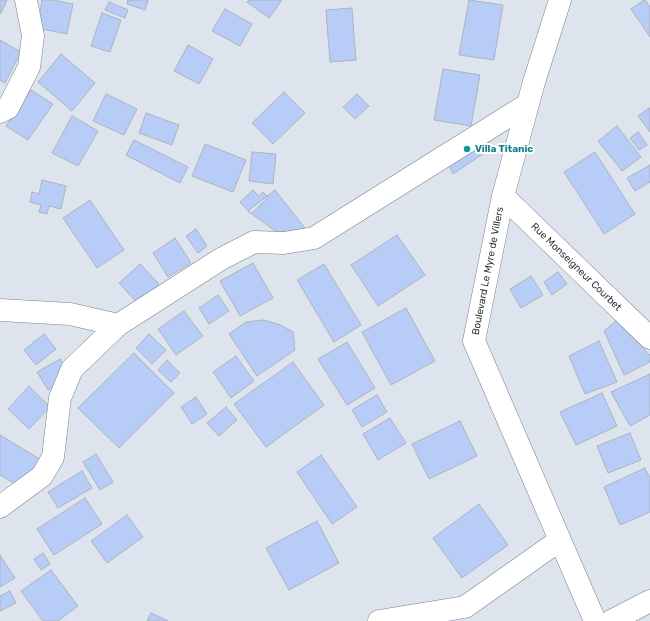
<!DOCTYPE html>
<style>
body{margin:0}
canvas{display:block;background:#dee4ee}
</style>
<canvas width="650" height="621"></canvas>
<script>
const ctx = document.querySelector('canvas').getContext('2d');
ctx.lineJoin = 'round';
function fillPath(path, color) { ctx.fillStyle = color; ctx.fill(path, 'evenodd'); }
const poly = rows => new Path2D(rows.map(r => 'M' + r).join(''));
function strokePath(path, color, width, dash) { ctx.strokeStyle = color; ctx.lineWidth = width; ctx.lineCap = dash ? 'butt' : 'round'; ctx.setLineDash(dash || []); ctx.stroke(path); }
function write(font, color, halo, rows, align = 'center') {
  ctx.font = font + ' Rubik,sans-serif'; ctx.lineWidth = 4; ctx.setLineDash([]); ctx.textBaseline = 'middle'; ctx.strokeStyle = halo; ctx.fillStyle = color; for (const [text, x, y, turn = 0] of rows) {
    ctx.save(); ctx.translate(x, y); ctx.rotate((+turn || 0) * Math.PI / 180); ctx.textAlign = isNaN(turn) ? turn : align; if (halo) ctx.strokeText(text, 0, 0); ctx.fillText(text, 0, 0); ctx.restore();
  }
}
const building = poly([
 [0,0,7,0,1,13,0,13,0,0],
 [42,0,53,0,73,4,67,34,37,28,42,0],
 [128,0,148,0,145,10,127,4,128,0],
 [249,0,282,0,269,18,247,2,249,0],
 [469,0,503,5,494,60,459,55,469,0],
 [644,0,645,0,650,7,650,37,631,9,644,0],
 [109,2,128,10,125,18,105,10,109,2],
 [352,8,356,60,330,62,326,10,352,8],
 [225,9,252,24,240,46,212,31,225,9],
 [102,13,121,20,110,52,91,46,102,13],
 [0,40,21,52,5,83,0,80,0,40],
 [188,45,213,59,199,84,174,71,188,45],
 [61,54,95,83,72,111,38,82,61,54],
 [443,69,480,75,471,126,434,120,443,69],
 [31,90,53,104,28,140,6,126,31,90],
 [284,92,305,113,273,144,252,123,284,92],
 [106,94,137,109,124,135,93,121,106,94],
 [357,94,369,106,355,119,343,107,357,94],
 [649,108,650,109,650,132,638,116,649,108],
 [146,113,179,125,172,145,139,133,146,113],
 [72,116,98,131,78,166,52,153,72,116],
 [617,126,641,157,622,171,598,141,617,126],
 [482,128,492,148,453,174,442,151,482,128],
 [638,132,647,145,639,150,630,138,638,132],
 [134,140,188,167,180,183,126,155,134,140],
 [205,144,246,160,233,192,192,176,205,144],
 [252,152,276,154,273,184,249,181,252,152],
 [595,152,635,214,604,234,564,172,595,152],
 [650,165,650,182,635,191,627,178,650,165],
 [42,180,66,186,61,209,49,206,47,214,39,212,41,205,30,202,32,192,39,194,42,180],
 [253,190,259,196,263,192,268,197,251,214,240,202,253,190],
 [275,190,308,232,278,233,248,211,275,190],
 [90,200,124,250,97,268,63,218,90,200],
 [196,229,207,246,198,253,186,236,196,229],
 [397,235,425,275,378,306,351,265,397,235],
 [175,238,191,263,168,277,153,253,175,238],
 [253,263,273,298,240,316,220,281,253,263],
 [140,264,159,284,138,304,119,283,140,264],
 [324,264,361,325,334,342,297,280,324,264],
 [558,272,567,284,552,295,544,282,558,272],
 [531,276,543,295,521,308,510,289,531,276],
 [218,295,229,311,209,324,199,308,218,295],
 [406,308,435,361,391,385,362,332,406,308],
 [184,311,203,336,176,355,158,329,184,311],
 [264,320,281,325,293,332,295,350,257,376,229,334,246,322,264,320],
 [616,321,650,355,650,362,624,375,604,331,616,321],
 [44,334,56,349,36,365,24,350,44,334],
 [149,334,166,350,152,364,136,348,149,334],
 [599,341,617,382,585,394,569,356,599,341],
 [347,342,375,388,347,405,318,359,347,342],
 [134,353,174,393,119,448,78,408,134,353],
 [236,356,254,381,231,398,213,372,236,356],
 [60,359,70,377,48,390,37,372,60,359],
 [167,360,180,373,171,382,158,370,167,360],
 [293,362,324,405,266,447,234,404,293,362],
 [650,374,650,415,630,426,611,392,650,374],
 [29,386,50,407,29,429,8,409,29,386],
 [602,393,617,426,576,445,560,412,602,393],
 [377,395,387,412,362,427,352,410,377,395],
 [196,397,207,414,192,424,181,407,196,397],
 [226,407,237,420,219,436,207,423,226,407],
 [390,418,406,443,378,460,363,434,390,418],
 [460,421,477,456,429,479,412,444,460,421],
 [630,433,641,460,608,473,597,446,630,433],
 [0,435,43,461,25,490,0,475,0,435],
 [96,454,113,482,100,490,83,462,96,454],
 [321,455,357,507,332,524,297,472,321,455],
 [645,468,650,478,650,512,620,525,604,487,645,468],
 [82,471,92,488,58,508,48,492,82,471],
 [85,498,102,524,54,555,37,529,85,498],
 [479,504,508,545,462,578,433,538,479,504],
 [127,515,143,537,107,563,91,541,127,515],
 [317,521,339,563,289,590,266,548,317,521],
 [43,553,50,564,41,570,34,559,43,553],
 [0,555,15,578,0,587,0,555],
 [51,570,78,606,58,621,43,621,21,591,51,570],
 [10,591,16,603,0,611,0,596,10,591],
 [151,613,168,621,147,621,151,613]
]);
fillPath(building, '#b7cdf7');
strokePath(building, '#aeb3bd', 1);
const street = poly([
 [560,0,534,82,503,196,474,341,595,621],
 [0,112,8,108,29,67,33,36,26,0],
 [503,196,650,338],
 [0,310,70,314,118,325],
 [0,507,42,476,53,457,60,398,72,369,118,325,221,259,254,242,284,243,314,238,528,104],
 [379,621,465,607,560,540],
 [611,621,650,601]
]);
strokePath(street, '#7b8089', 23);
strokePath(street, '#fff', 22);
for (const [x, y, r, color] of [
 [467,149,4,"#0f9aa8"]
]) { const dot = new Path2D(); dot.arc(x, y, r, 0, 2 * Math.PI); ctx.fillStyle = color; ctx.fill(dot); strokePath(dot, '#fff', 1.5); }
write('bold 10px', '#0d838f', '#fff', [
 ["Villa Titanic",475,149]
], 'left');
write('10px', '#303236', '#fff', [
 ["Rue Monseigneur Courbet",576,267,44],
 ["Boulevard Le Myre de Villers",488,271,-79]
]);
</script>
